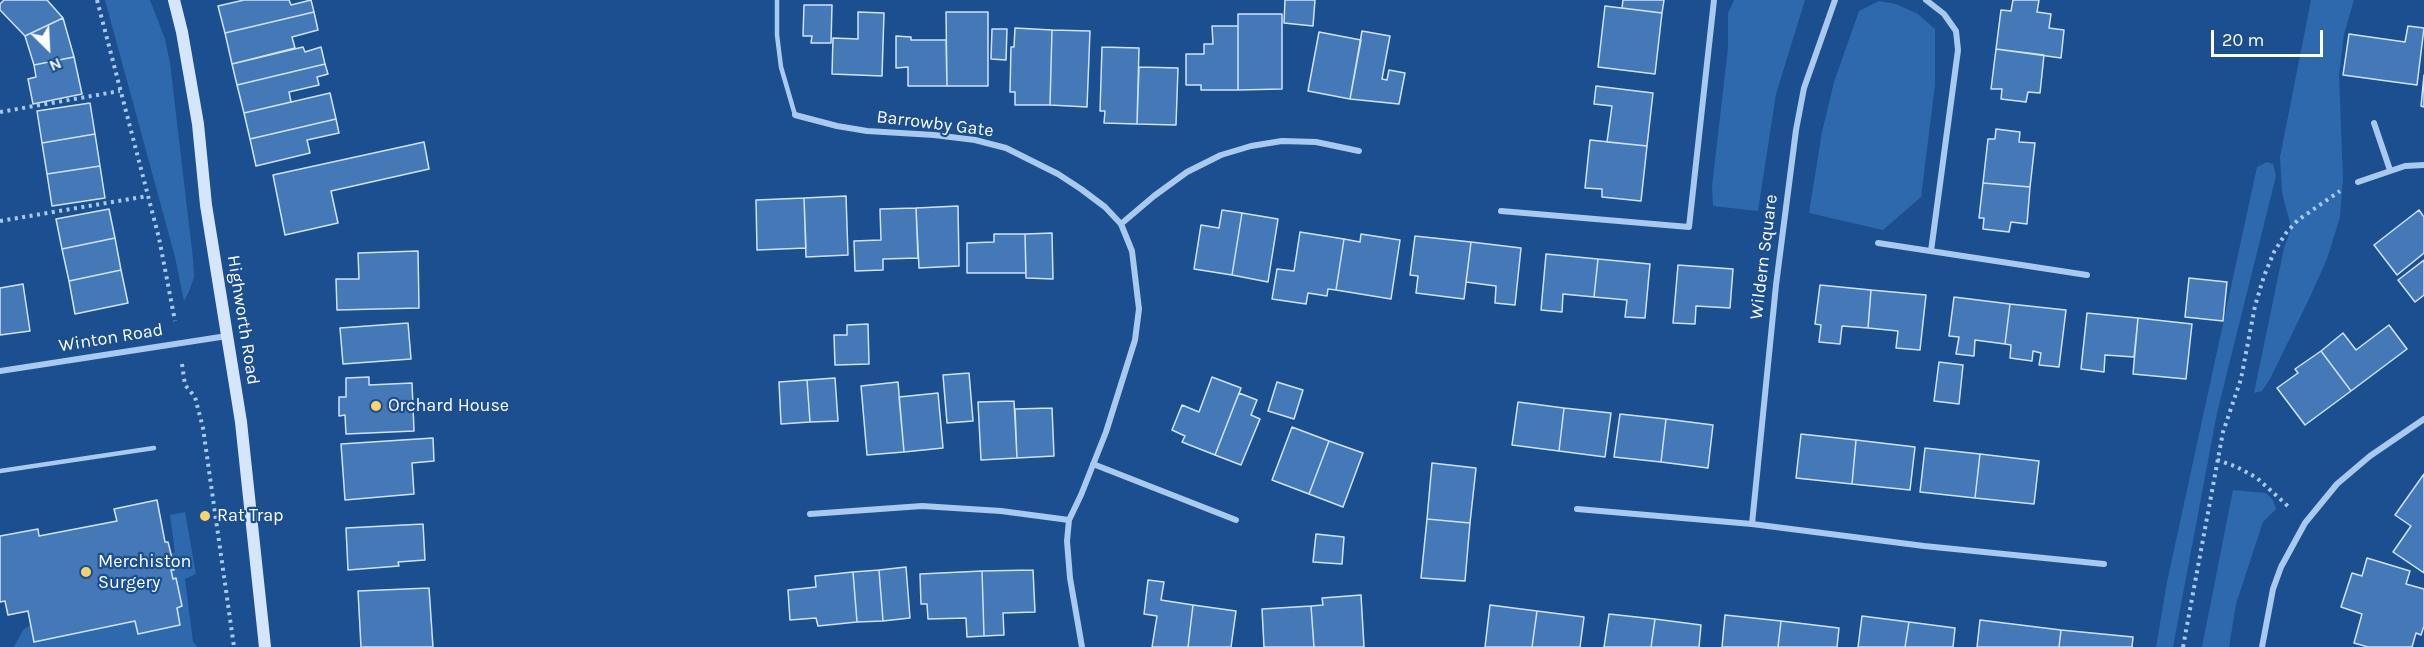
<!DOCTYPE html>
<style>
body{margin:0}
#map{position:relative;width:2424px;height:647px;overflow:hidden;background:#1b4f8f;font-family:Karla,sans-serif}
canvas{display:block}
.north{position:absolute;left:18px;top:18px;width:60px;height:60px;-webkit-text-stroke:4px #1b4f8f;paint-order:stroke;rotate:156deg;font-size:16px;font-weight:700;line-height:24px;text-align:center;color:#fff}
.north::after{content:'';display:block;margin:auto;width:21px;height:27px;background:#fff;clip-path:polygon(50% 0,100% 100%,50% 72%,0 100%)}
.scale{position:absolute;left:2211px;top:30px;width:112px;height:27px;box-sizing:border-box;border:3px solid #fff;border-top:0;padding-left:8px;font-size:18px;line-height:21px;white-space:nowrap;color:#fff;-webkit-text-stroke:4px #1b4f8f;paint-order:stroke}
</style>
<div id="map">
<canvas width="2424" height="647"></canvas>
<div class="north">N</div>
<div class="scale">20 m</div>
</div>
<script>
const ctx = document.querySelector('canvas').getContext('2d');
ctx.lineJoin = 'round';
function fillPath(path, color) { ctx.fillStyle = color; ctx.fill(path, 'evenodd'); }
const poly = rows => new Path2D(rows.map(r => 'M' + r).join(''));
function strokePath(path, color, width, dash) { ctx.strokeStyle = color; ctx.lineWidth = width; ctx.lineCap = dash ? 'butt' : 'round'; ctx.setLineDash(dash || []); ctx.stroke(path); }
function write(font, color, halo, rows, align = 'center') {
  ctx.font = font + ' Karla,sans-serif'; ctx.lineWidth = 4.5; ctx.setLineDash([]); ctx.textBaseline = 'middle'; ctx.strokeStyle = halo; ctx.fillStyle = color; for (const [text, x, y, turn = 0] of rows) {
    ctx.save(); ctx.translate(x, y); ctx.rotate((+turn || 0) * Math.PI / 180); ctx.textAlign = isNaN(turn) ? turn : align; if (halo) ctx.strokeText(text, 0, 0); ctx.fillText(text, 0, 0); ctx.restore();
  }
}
fillPath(poly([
 [105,0,150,0,165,39,170,63,193,259,194,277,189,292,184,301,175,257],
 [1734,0,1805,0,1776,94,1758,211,1713,206,1712,186,1728,48,1728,13],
 [2311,0,2354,0,2344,34,2339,75,2343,179,2340,217,2327,259,2309,299,2270,379,2262,391,2254,393,2284,248,2290,232,2290,223,2282,193,2280,157],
 [1879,1,1896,4,1918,14,1935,29,1935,85,1921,197,1883,230,1809,213,1822,132,1834,82,1859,11],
 [2267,162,2273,164,2276,176,2217,413,2173,647,2156,647,2167,582,2257,167],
 [2233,490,2266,493,2273,500,2276,509,2263,522,2236,604,2229,647,2202,647],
 [185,512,196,574,185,579,193,642,198,647,14,647,23,630,30,625,34,642,135,621,138,633,180,625,177,608,182,606,176,579,173,579,171,570,173,570,171,554,175,552,170,515]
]), '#2e69ad');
const building = poly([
 [4,0,47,0,63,18,25,36,0,10,0,4,4,0],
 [244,0,289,0,291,5,311,0,314,12,225,33,218,6,244,0],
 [1285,0,1315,0,1313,26,1284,23,1285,0],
 [1623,0,1664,0,1662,13,1622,8,1623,0],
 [2013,0,2039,0,2037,12,2051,14,2049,28,2064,30,2061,58,1996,49,2001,10,2011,11,2013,0],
 [804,5,832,5,831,43,811,43,812,36,803,36,804,5],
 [1605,6,1662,13,1655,74,1598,67,1605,6],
 [314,12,318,30,292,37,295,48,232,64,225,33,314,12],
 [858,12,884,13,882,76,832,74,833,38,858,39,858,12],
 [946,12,988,12,988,86,947,86,946,12],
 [1238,14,1282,14,1282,89,1238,90,1238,14],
 [63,18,74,57,34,65,25,36,63,18],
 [1212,26,1238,26,1238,90,1201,90,1201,85,1186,85,1186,54,1204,54,1204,44,1213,44,1212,26],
 [2408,26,2424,28,2417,85,2343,75,2349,34,2405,42,2408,26],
 [1015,28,1052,30,1050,105,1015,105,1015,92,1010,92,1011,47,1014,47,1015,28],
 [992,29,1007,29,1006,60,991,59,992,29],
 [1052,30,1090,31,1087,107,1050,105,1052,30],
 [1362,31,1390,36,1382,79,1387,80,1389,70,1405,73,1399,104,1350,99,1362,31],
 [1319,32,1361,40,1350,99,1308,91,1319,32],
 [896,36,911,37,911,40,946,40,947,86,908,86,908,67,896,68,896,36],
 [303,47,305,52,321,47,325,64,237,85,232,64,303,47],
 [1102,47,1139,48,1137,124,1104,123,1105,111,1100,111,1102,47],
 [1996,49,2044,55,2040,93,2028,92,2026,102,2001,99,2002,89,1991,89,1996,49],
 [74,57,82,94,33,104,28,79,36,77,34,65,74,57],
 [325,64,328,74,317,77,319,85,289,92,291,102,244,113,237,85,325,64],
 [1139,67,1178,68,1176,125,1137,124,1139,67],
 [2424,75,2424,107,2421,106,2424,75],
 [1596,86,1653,93,1647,146,1607,142,1612,106,1594,104,1596,86],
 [330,93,336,119,250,139,244,113,330,93],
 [90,103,95,134,42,143,37,111,90,103],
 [336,119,339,133,307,140,310,153,256,166,250,139,336,119],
 [1996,129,2020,132,2019,142,2035,143,2030,187,1983,183,1988,139,1995,139,1996,129],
 [95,134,100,166,47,174,42,143,95,134],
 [1590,140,1647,146,1641,201,1602,197,1602,189,1585,188,1590,140],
 [424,142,429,169,331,191,338,223,285,235,273,175,424,142],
 [100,166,105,198,52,206,47,174,100,166],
 [1983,183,2030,187,2027,224,2011,222,2009,232,1983,229,1984,218,1979,218,1983,183],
 [846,196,848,255,806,257,804,198,846,196],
 [804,198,806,248,757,250,756,200,804,198],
 [958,206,959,266,919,268,916,208,958,206],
 [916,208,918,258,883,259,883,270,855,271,854,241,881,240,880,209,916,208],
 [109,209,115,238,62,249,56,219,109,209],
 [1222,210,1242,213,1232,275,1194,269,1201,225,1219,228,1222,210],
 [2419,210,2424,217,2424,253,2397,275,2374,245,2419,210],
 [1242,213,1278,219,1268,282,1232,275,1242,213],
 [1300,232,1344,239,1336,290,1328,289,1327,296,1308,293,1306,304,1272,299,1277,269,1294,271,1300,232],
 [1052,233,1053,279,1026,278,1025,234,1052,233],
 [994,234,1025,234,1026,273,967,273,967,243,994,242,994,234],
 [1361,234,1400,240,1391,299,1336,290,1344,239,1360,242,1361,234],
 [1415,236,1471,242,1464,299,1416,293,1418,276,1410,275,1415,236],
 [115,238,121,270,69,281,62,249,115,238],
 [1471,242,1521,248,1515,305,1495,303,1496,286,1466,282,1471,242],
 [418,251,419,308,337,310,336,279,359,279,358,253,418,251],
 [1546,254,1598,259,1594,297,1563,294,1562,312,1541,310,1546,254],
 [1598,259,1650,264,1645,318,1625,317,1627,300,1594,297,1598,259],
 [2424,260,2424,295,2415,302,2398,280,2424,260],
 [1678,265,1733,269,1730,308,1696,306,1695,324,1673,323,1678,265],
 [121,270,128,303,75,314,69,281,121,270],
 [2189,278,2227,282,2223,321,2185,317,2189,278],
 [23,284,30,331,0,335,0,288,23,284],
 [1820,285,1871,290,1868,328,1842,326,1840,344,1819,342,1821,325,1815,324,1820,285],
 [1871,290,1926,295,1920,350,1896,348,1898,331,1868,328,1871,290],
 [1954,297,2010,304,2005,344,1975,340,1974,356,1956,354,1959,337,1949,336,1954,297],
 [2010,304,2066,310,2059,367,2039,365,2041,353,2033,351,2032,361,2010,358,2011,345,2005,344,2010,304],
 [2087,313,2138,318,2134,357,2105,355,2104,372,2081,369,2087,313],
 [2138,318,2192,324,2186,379,2133,374,2138,318],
 [408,323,411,359,343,364,340,328,408,323],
 [868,324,869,364,835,365,834,335,847,335,847,325,868,324],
 [2389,325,2407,349,2351,391,2321,351,2343,333,2356,350,2389,325],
 [2321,351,2351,391,2305,425,2277,388,2298,373,2295,369,2321,351],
 [1939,362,1963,365,1959,404,1934,401,1939,362],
 [969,373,973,421,947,423,943,375,969,373],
 [369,377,369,385,412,383,414,431,346,434,345,415,339,416,339,397,346,397,346,378,369,377],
 [1212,377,1241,388,1215,455,1182,442,1185,436,1172,430,1182,405,1199,412,1212,377],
 [835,378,838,421,810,422,807,380,835,378],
 [807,380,810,422,781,424,779,382,807,380],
 [898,382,904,452,867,455,861,386,898,382],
 [1277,382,1303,390,1294,419,1268,411,1277,382],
 [938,393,943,448,904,452,899,397,938,393],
 [1239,393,1257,400,1251,415,1260,419,1241,465,1215,455,1239,393],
 [1014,401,1017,458,981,460,978,402,1014,401],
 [1518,402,1564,408,1559,451,1512,445,1518,402],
 [1052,408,1054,456,1017,458,1015,409,1052,408],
 [1564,408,1611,413,1605,457,1559,451,1564,408],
 [1620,414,1666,419,1661,462,1614,457,1620,414],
 [1666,419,1713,425,1708,468,1661,462,1666,419],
 [1292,427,1329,441,1309,494,1272,480,1292,427],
 [1801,434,1856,440,1852,484,1796,478,1801,434],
 [433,438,434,461,412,463,414,494,345,500,341,444,433,438],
 [1856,440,1915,447,1910,490,1852,484,1856,440],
 [1329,441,1363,453,1343,507,1309,494,1329,441],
 [1925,448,1980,454,1975,498,1920,492,1925,448],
 [1980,454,2039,461,2034,504,1975,498,1980,454],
 [1432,463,1476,468,1470,523,1427,519,1432,463],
 [2424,474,2424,573,2393,552,2411,526,2395,515,2424,474],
 [157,500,165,542,168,542,171,554,174,570,171,570,173,579,176,578,182,606,177,608,180,625,138,634,135,621,34,642,28,611,8,615,5,601,0,602,0,536,38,529,39,536,117,521,114,509,157,500],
 [1427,519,1470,523,1465,581,1421,578,1427,519],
 [423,524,425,560,398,562,399,566,348,570,346,528,423,524],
 [1316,534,1344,537,1342,564,1313,562,1316,534],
 [2367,558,2410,571,2406,584,2424,589,2424,626,2421,635,2416,633,2412,647,2368,647,2354,643,2362,614,2341,607,2352,573,2362,576,2367,558],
 [906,567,910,618,883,621,879,570,906,567],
 [879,570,883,621,857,622,853,572,879,570],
 [1033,570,1035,612,1003,613,1004,635,984,636,982,571,1033,570],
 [982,571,984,636,967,637,966,618,928,619,927,604,921,604,920,574,982,571],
 [853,572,857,622,818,626,816,618,790,620,788,590,816,587,815,576,853,572],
 [1148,580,1164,582,1161,600,1193,605,1188,647,1152,647,1157,616,1144,614,1148,580],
 [429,588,433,647,361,647,358,591,429,588],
 [1361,595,1364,647,1314,647,1311,606,1323,605,1322,598,1361,595],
 [1193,605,1236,611,1231,647,1188,647,1193,605],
 [1490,605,1537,611,1532,647,1485,647,1490,605],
 [1311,606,1314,647,1264,647,1262,609,1311,606],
 [1537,611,1584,617,1580,647,1532,647,1537,611],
 [1609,614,1655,619,1651,647,1604,647,1609,614],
 [1725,615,1781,621,1778,647,1722,647,1725,615],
 [1862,616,1909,622,1905,647,1858,647,1862,616],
 [1655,619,1701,625,1699,647,1651,647,1655,619],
 [1980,620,2061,630,2059,647,1977,647,1980,620],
 [1781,621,1839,628,1837,647,1778,647,1781,621],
 [1909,622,1955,628,1953,647,1905,647,1909,622],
 [2061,630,2133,637,2132,647,2059,647,2061,630]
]);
fillPath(building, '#4478b7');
strokePath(building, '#cfe3fa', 1.5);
strokePath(poly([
 [97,0,159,238,175,321],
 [0,112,120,91],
 [0,221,148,196],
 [182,364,185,385,195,397,203,428,234,647],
 [2217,460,2237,467,2257,478,2290,508],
 [2183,647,2223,432,2241,379,2255,306,2264,276,2274,252,2286,233,2298,220,2340,191]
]), '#a9c9ee', 4, [3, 4.5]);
strokePath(poly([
 [777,0,777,35,781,67,795,115],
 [0,471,154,448]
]), '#a9c9ee', 4.5);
strokePath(poly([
 [1926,0,1944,14,1956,31,1958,50,1931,251],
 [795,115,837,126,867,131,934,135,975,140,1006,148,1058,174,1081,189,1105,207,1121,224],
 [2374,123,2390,170],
 [2358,182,2405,166,2424,165],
 [1501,211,1689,227,1714,0],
 [1878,243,2087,275],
 [0,371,227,336],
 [1093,464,1236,520],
 [1577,509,1752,524,1776,285,1796,130,1804,88,1835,0],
 [810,514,922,506,1001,511,1069,520],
 [1752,524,1924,546,2104,564],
 [1082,647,1070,578,1067,541,1069,520,1081,495,1106,432,1135,340,1139,309,1132,251,1121,224,1154,196,1187,172,1221,155,1251,146,1282,141,1316,142,1359,151],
 [2262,647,2273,589,2281,567,2305,523,2337,484,2370,456,2424,419]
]), '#a9c9ee', 6);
strokePath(poly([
 [174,0,182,32,198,124,206,205,241,422,265,647]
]), '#d6e6fa', 12);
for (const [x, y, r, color] of [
 [376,406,6,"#ffd166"],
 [205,516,6,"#ffd166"],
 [86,572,6,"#ffd166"]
]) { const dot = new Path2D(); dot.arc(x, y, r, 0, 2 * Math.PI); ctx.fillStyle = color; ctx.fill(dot); strokePath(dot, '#1b4f8f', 2); }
write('18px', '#fff', '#1b4f8f', [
 ["Barrowby Gate",935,124,7],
 ["Wildern Square",1764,257,-83],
 ["Highworth Road",243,320,81],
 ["Winton Road",111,338,-9]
]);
write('18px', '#fff', '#1b4f8f', [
 ["Orchard House",388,406],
 ["Rat Trap",217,516],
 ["Merchiston",98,562],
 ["Surgery",98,583]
], 'left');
</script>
